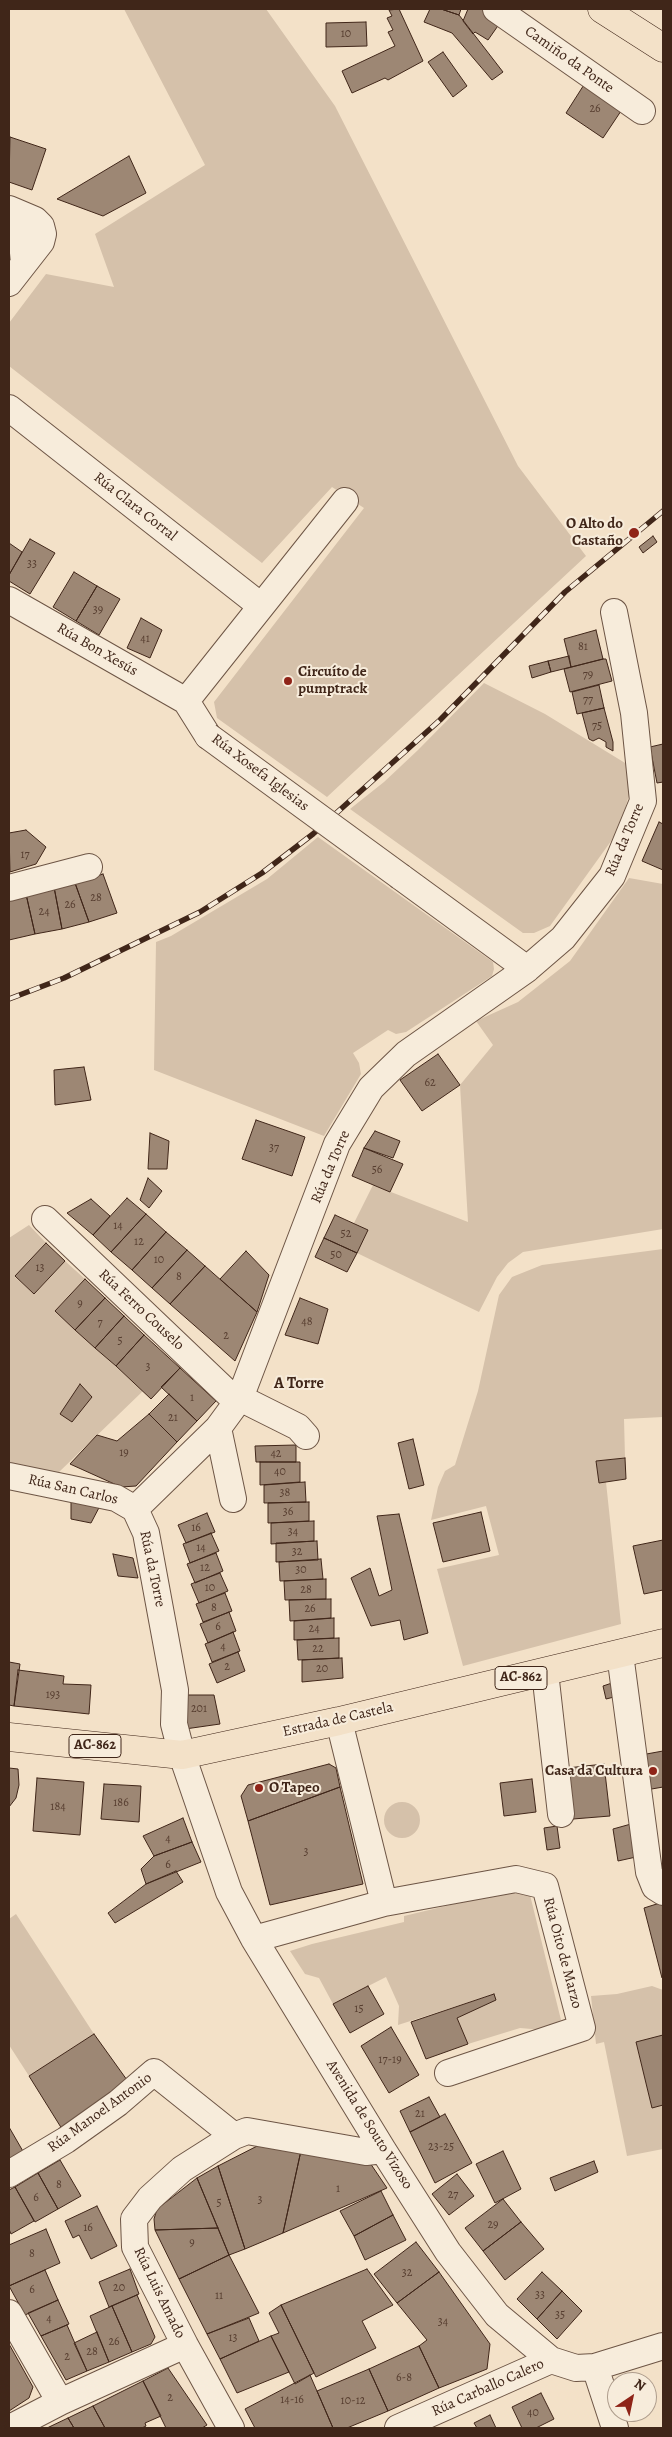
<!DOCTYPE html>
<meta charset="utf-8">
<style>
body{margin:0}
#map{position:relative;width:672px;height:2437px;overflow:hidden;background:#f3e1c8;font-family:Alegreya,serif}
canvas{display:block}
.frame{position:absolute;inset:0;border:10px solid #402619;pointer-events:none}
.north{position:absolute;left:607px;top:2372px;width:50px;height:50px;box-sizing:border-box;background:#f7ecdb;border:1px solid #ae9d8d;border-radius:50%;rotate:34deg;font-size:14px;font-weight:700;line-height:20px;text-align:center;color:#402619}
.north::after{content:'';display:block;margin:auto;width:18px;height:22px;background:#8f2418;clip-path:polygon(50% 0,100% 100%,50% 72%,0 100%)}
</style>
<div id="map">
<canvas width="672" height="2437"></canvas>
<div class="frame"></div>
<div class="north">N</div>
</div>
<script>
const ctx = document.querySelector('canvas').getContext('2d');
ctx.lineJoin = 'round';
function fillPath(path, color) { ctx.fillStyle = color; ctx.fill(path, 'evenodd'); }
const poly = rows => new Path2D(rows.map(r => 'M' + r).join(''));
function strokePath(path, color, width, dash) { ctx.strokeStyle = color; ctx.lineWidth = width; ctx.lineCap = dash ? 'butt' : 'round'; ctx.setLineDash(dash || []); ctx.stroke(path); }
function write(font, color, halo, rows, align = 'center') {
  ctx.font = font + ' Alegreya,serif'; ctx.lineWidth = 4; ctx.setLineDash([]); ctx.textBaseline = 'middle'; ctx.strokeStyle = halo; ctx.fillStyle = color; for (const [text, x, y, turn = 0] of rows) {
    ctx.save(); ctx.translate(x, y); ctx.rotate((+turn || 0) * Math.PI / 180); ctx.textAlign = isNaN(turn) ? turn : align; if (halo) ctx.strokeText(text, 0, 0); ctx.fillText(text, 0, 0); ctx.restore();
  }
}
fillPath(poly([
 [124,9,266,9,335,106,518,466,586,556,327,797,217,718,214,702,364,508,332,487,262,563,9,366,9,323,46,274,114,287,95,234,205,165],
 [484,683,545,714,630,766,631,788,619,830,550,926,534,933,523,933,350,809,384,782,418,750],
 [318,837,493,962,494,969,492,976,406,1032,396,1034,388,1030,353,1053,359,1063,361,1074,324,1136,154,1070,156,942,171,936,267,879],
 [629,878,663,884,663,1229,523,1252,508,1263,497,1277,479,1312,357,1253,367,1230,354,1223,373,1185,468,1222,460,1085,493,1045,476,1021,518,1002,570,961],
 [29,1225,46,1243,15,1277,34,1294,65,1261,85,1279,55,1311,143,1391,59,1472,21,1470,9,1467,9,1238],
 [663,1249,663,1417,624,1419,625,1458,596,1461,599,1483,606,1482,621,1624,463,1666,437,1569,499,1555,486,1506,431,1520,438,1487,445,1471,455,1465,478,1391,499,1295,512,1277,542,1265],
 '384 1820a18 18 0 1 1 36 0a18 18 0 1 1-36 0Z',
 [517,1889,530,1895,561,2020,543,2030,520,2028,468,2044,457,2018,494,1994,398,2025,399,2006,386,1977,333,2004,319,1978,305,1974,290,1951,312,1944,404,1922,404,1916],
 [16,1914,94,2034,29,2076,9,2045,9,1919],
 [652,1986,663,1990,663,2035,636,2043,652,2107,663,2105,663,2149,627,2156,604,2042,596,2044,591,1996,617,1994]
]), '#d5c1aa');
const building = poly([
 [399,9,423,61,388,80,385,78,352,93,342,71,395,46,388,32,393,30,387,18,392,16,389,10,399,9],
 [430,9,441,9,459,15,503,72,492,80,452,33,424,22,430,9],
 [441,9,461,9,459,15,441,9],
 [468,9,486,9,502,20,488,40,475,32,473,34,463,21,468,9],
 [366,22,367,46,326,47,326,23,366,22],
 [443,52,467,86,453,97,428,62,443,52],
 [587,80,625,105,603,138,566,113,587,80],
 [10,137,46,149,32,190,9,182,10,137],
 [129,156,146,193,103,216,57,199,129,156],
 [653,536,657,542,643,553,639,547,653,536],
 [30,539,55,553,30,594,9,581,9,575,30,539],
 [9,543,22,552,9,575,9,543],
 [74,572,97,586,76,621,53,607,74,572],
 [97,586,120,599,99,635,76,621,97,586],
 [141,618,162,630,150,658,127,648,141,618],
 [596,630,603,659,571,667,564,639,596,630],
 [569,656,571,667,551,672,548,661,569,656],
 [603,659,606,659,612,681,570,692,564,669,603,659],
 [548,661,551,672,532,678,529,666,548,661],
 [599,685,604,708,577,714,572,692,599,685],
 [604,708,613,742,613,751,606,747,606,742,599,738,593,741,589,739,582,713,604,708],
 [663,744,663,782,657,783,650,747,663,744],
 [659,822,663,824,663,870,642,861,659,822],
 [26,830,46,847,36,864,10,872,9,833,26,830],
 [103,874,117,913,89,922,75,883,103,874],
 [75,883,89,922,62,929,54,887,75,883],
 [54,887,62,929,35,934,26,894,54,887],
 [26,894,35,934,9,940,9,897,26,894],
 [438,1054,460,1085,422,1111,400,1080,438,1054],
 [84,1067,91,1100,55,1105,54,1070,84,1067],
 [256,1120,305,1137,292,1176,242,1159,256,1120],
 [375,1131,400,1141,393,1158,364,1148,375,1131],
 [150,1133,169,1141,167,1169,148,1169,150,1133],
 [364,1148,403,1164,390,1192,352,1176,364,1148],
 [148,1178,162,1191,149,1208,140,1200,148,1178],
 [127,1198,146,1214,111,1252,93,1235,127,1198],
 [91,1199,110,1216,93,1235,67,1213,91,1199],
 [146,1214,166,1232,132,1270,111,1252,146,1214],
 [335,1215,368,1230,357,1253,324,1238,335,1215],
 [166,1232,187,1250,152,1288,132,1270,166,1232],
 [324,1238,357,1253,347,1272,315,1257,324,1238],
 [46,1243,65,1261,34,1294,15,1276,46,1243],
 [187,1250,205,1266,170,1304,152,1288,187,1250],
 [246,1251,269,1275,257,1312,220,1279,246,1251],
 [205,1266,257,1312,235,1361,170,1304,205,1266],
 [85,1279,105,1298,75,1330,55,1311,85,1279],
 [105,1298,124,1316,95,1348,75,1330,105,1298],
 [300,1298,328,1309,318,1344,285,1335,300,1298],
 [124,1316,144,1335,116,1366,95,1348,124,1316],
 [144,1335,180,1368,151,1399,116,1366,144,1335],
 [180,1368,216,1401,197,1421,161,1387,180,1368],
 [80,1384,92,1397,72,1422,60,1414,80,1384],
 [169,1394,197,1421,177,1442,149,1414,169,1394],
 [149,1414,177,1442,136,1486,121,1487,70,1464,97,1435,117,1441,149,1414],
 [413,1439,424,1485,409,1489,398,1443,413,1439],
 [296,1445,296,1462,256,1462,255,1446,296,1445],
 [625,1458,626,1479,599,1483,596,1461,625,1458],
 [260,1462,300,1462,300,1482,260,1485,260,1462],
 [305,1482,306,1502,264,1503,264,1485,305,1482],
 [71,1493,103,1500,91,1523,71,1519,71,1493],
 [309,1502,309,1521,268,1523,268,1503,309,1502],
 [481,1512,490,1551,443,1562,433,1523,481,1512],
 [207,1513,215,1532,186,1543,178,1525,207,1513],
 [399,1514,428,1633,404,1640,400,1620,371,1626,351,1578,370,1568,379,1596,392,1590,377,1516,399,1514],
 [314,1521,314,1541,271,1544,271,1523,314,1521],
 [211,1533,219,1551,190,1563,183,1544,211,1533],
 [663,1540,663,1590,644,1594,633,1546,663,1540],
 [317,1541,318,1560,276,1562,276,1543,317,1541],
 [216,1553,223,1571,195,1583,187,1564,216,1553],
 [113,1554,133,1558,138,1578,118,1576,113,1554],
 [321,1559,323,1579,280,1581,279,1562,321,1559],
 [220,1573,228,1591,199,1603,191,1584,220,1573],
 [326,1579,326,1599,285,1600,284,1581,326,1579],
 [225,1593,232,1611,203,1622,196,1604,225,1593],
 [331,1599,331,1618,290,1621,289,1600,331,1599],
 [229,1612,236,1631,208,1643,200,1624,229,1612],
 [334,1618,334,1638,294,1640,294,1621,334,1618],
 [233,1632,240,1651,212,1662,205,1644,233,1632],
 [339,1638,339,1658,298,1660,297,1640,339,1638],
 [238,1652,245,1671,217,1683,209,1664,238,1652],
 [342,1658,343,1678,302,1682,302,1660,342,1658],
 [9,1662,20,1664,14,1706,9,1705,9,1662],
 [18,1670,64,1676,63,1684,91,1685,89,1714,14,1706,18,1670],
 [615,1682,618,1696,606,1699,603,1686,615,1682],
 [179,1695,214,1695,220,1724,185,1729,179,1695],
 [663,1751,663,1787,646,1790,641,1755,663,1751],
 [329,1764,336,1768,340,1787,248,1821,241,1796,248,1785,329,1764],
 [604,1764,610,1816,573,1819,567,1768,604,1764],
 [9,1768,18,1769,19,1785,16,1798,9,1807,9,1768],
 [37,1778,84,1782,80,1835,33,1831,37,1778],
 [532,1779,536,1812,504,1816,500,1783,532,1779],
 [104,1784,141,1786,139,1822,101,1819,104,1784],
 [340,1787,363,1884,270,1905,248,1821,340,1787],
 [183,1818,192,1842,154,1856,143,1836,183,1818],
 [631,1824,636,1857,618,1861,613,1829,631,1824],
 [557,1826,560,1848,547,1850,544,1828,557,1826],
 [192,1842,201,1862,146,1884,141,1869,154,1856,192,1842],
 [176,1871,183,1882,115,1923,108,1913,146,1884,176,1871],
 [663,1902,663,1977,662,1978,644,1908,663,1902],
 [368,1986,384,2014,350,2033,333,2004,368,1986],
 [494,1994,496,2000,457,2018,468,2044,426,2059,411,2022,494,1994],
 [391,2027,419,2075,389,2093,361,2046,391,2027],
 [94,2034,132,2087,62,2129,29,2076,94,2034],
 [663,2035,663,2105,652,2108,636,2042,663,2035],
 [429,2097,440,2117,410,2132,400,2111,429,2097],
 [445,2114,472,2163,435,2183,410,2132,445,2114],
 [9,2127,24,2153,9,2162,9,2127],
 [269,2140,302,2146,283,2233,245,2249,218,2166,269,2140],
 [302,2146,366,2157,387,2188,283,2233,302,2146],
 [503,2151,521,2189,495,2203,476,2164,503,2151],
 [60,2160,81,2196,58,2209,38,2173,60,2160],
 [594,2161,598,2172,555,2191,550,2178,594,2161],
 [218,2166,245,2249,229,2255,197,2178,218,2166],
 [38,2173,58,2209,35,2222,15,2187,38,2173],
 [457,2174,474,2196,449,2215,432,2194,457,2174],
 [197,2178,218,2228,155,2230,154,2219,157,2209,197,2178],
 [15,2187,34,2221,11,2234,9,2229,9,2190,15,2187],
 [381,2191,393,2215,354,2236,340,2211,381,2191],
 [503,2199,521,2222,483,2251,465,2228,503,2199],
 [97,2206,117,2246,91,2259,79,2235,73,2238,65,2221,97,2206],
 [393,2215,406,2240,365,2260,354,2236,393,2215],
 [521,2222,544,2249,505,2280,483,2251,521,2222],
 [218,2228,229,2255,179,2279,155,2230,218,2228],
 [46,2229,60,2263,9,2286,9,2245,46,2229],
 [416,2242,439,2272,397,2303,374,2274,416,2242],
 [229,2255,259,2313,207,2334,179,2279,229,2255],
 [130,2269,139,2294,109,2307,99,2282,130,2269],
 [367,2269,393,2305,362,2321,376,2348,316,2377,281,2305,367,2269],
 [45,2270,58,2300,25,2315,9,2286,45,2270],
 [439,2272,490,2344,487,2369,439,2388,419,2346,427,2340,397,2303,439,2272],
 [542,2272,562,2291,537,2319,517,2299,542,2272],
 [562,2291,582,2311,557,2339,537,2319,562,2291],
 [137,2295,155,2337,151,2344,132,2352,112,2306,137,2295],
 [58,2300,69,2324,41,2336,28,2313,58,2300],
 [281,2305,314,2373,295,2384,271,2336,279,2333,269,2313,281,2305],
 [112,2306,132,2352,109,2362,90,2316,112,2306],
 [249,2318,259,2341,220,2359,207,2334,249,2318],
 [67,2325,87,2371,66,2380,41,2336,67,2325],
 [97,2332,109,2362,87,2371,74,2343,97,2332],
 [271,2336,289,2372,237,2393,220,2359,271,2336],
 [9,2344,33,2387,29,2398,9,2411,9,2344],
 [419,2346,439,2388,388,2411,369,2369,419,2346],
 [168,2368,207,2425,202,2428,166,2428,143,2381,168,2368],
 [369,2369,388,2411,347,2428,333,2428,317,2391,369,2369],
 [310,2375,333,2428,255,2428,245,2409,310,2375],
 [143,2381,161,2416,145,2423,146,2426,142,2428,105,2428,93,2406,143,2381],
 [541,2393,554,2419,536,2428,522,2428,512,2407,541,2393],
 [93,2406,105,2428,74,2428,68,2418,93,2406],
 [490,2415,496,2428,477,2428,474,2423,490,2415],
 [68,2418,74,2428,47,2428,68,2418]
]);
fillPath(building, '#9d8774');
strokePath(building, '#402619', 1);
const minor = poly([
 [496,9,642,111],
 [9,209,35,220,41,226,43,234,41,242,9,283],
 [9,231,22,242,24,263],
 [9,408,261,606],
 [9,600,186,701,208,736],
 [186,701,345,501],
 [401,877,527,969],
 [9,888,89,867],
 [45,1219,237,1402],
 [240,1398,298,1427,306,1436],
 [218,1428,233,1499],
 [9,1476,116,1498,135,1509],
 [135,1509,218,1428,240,1398,337,1144,371,1088,406,1054,527,969,563,938,612,876,643,801,634,713,614,612],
 [135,1509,146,1533,175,1690,174,1724,182,1755,229,1892,254,1939,383,2150,448,2252,497,2315,551,2360,576,2368,595,2367,663,2346],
 [620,1654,649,1872,655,1887,663,1892],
 [545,1672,561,1814],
 [339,1721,384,1903],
 [254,1939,384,1903,516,1879,545,1886,582,2028,448,2073],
 [9,2174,66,2140,118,2103,154,2072,234,2136],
 [9,2313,60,2402],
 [595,2367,615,2428],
 [10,2428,60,2402,185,2345],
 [231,2428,185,2345,135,2247,134,2219,150,2198,182,2169,234,2136,247,2131,366,2152,383,2150],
 [398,2428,551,2360]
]);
const major = poly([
 [9,1737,182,1755,339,1721,663,1643]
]);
const highway = poly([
 [602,9,663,48]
]);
strokePath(minor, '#6d5545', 28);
strokePath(major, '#402619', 29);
strokePath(highway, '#402619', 29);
strokePath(minor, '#f7ecdb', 26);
strokePath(major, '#f3e1c8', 28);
strokePath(highway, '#f3e1c8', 28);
const rail = poly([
 [9,999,64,978,200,912,262,873,313,834,440,720,565,592,663,511]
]);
strokePath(rail, '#402619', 5.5);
strokePath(rail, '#f7ecdb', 4, [11]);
const minorBridge = poly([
 [208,736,401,877]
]);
strokePath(minorBridge, '#6d5545', 28, []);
strokePath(minorBridge, '#f7ecdb', 26);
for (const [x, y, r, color] of [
 [634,533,6,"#8f2418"],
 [288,681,5,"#8f2418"],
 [653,1771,5,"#8f2418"],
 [259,1788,5,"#8f2418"]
]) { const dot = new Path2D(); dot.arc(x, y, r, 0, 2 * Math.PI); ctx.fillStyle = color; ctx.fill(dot); strokePath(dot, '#f7ecdb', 2); }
write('12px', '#573e30', null, [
 ["10",346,34],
 ["26",595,109],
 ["33",32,564],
 ["39",98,610],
 ["41",145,639],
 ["81",583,647],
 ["79",588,675],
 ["77",588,700],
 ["75",597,726],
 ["17",25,855],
 ["28",96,898],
 ["26",70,905],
 ["24",44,912],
 ["62",430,1083],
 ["37",274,1148],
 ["56",377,1170],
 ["14",118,1226],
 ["52",346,1234],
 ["12",139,1242],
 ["50",336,1255],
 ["10",159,1260],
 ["13",40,1268],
 ["8",179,1277],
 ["9",80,1304],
 ["48",307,1322],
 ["7",100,1323],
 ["2",226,1336],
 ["5",120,1341],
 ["3",148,1367],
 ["1",192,1398],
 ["21",173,1418],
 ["19",124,1453],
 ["42",276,1454],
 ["40",280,1472],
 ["38",285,1493],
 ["36",288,1512],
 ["16",196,1528],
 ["34",293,1532],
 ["14",201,1548],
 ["32",297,1552],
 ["12",205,1568],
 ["30",301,1570],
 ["10",210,1588],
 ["28",306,1590],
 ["8",214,1608],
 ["26",310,1609],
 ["6",218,1627],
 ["24",314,1629],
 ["4",223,1647],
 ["22",318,1649],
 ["2",227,1667],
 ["20",322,1669],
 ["193",53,1695],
 ["201",199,1709],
 ["186",121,1803],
 ["184",58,1807],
 ["4",168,1839],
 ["3",306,1852],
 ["6",168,1865],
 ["15",359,2009],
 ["17-19",390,2060],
 ["21",420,2114],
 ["23-25",441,2147],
 ["8",59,2185],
 ["1",338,2189],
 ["27",453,2195],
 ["6",36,2198],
 ["3",260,2200],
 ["5",219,2203],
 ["29",493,2225],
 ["16",88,2228],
 ["9",192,2243],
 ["8",32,2254],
 ["32",407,2273],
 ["20",119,2288],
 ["6",32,2290],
 ["33",540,2295],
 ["11",219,2296],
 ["35",560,2315],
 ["4",49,2319],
 ["34",443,2322],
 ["13",233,2338],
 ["26",114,2342],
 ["28",92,2352],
 ["2",67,2357],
 ["6-8",404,2378],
 ["2",170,2398],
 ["14-16",292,2400],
 ["10-12",353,2401],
 ["40",533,2413]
]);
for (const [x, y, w] of [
 [521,1678,52],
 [95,1746,52]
]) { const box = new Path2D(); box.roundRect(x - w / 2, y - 11.5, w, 23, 4); ctx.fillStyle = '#f7ecdb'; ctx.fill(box); strokePath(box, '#402619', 1); }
write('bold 14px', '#402619', null, [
 ["AC-862",521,1678],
 ["AC-862",95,1746]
]);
write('15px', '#402619', '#f7ecdb', [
 ["Camiño da Ponte",569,60,35],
 ["Rúa Clara Corral",135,507,38],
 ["Rúa Bon Xesús",97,650,30],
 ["Rúa Xosefa Iglesias",260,773,37],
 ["Rúa da Torre",625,840,-67],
 ["Rúa da Torre",331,1167,-67],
 ["Rúa Ferro Couselo",141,1310,43],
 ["Rúa San Carlos",73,1490,13],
 ["Rúa da Torre",152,1569,78],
 ["Estrada de Castela",338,1720,-13],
 ["Rúa Oito de Marzo",562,1953,75],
 ["Rúa Manoel Antonio",100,2113,-36],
 ["Avenida de Souto Vizoso",369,2125,58],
 ["Rúa Luis Amado",159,2293,64],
 ["Rúa Carballo Calero",488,2388,-24]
]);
write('bold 15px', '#402619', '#f7ecdb', [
 ["O Alto do",623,524],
 ["Castaño",623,541],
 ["Circuíto de",298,672,"left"],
 ["pumptrack",298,689,"left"],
 ["Casa da Cultura",643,1771],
 ["O Tapeo",269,1788,"left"]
], 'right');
write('bold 16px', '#402619', '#f7ecdb', [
 ["A Torre",299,1384]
]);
</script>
